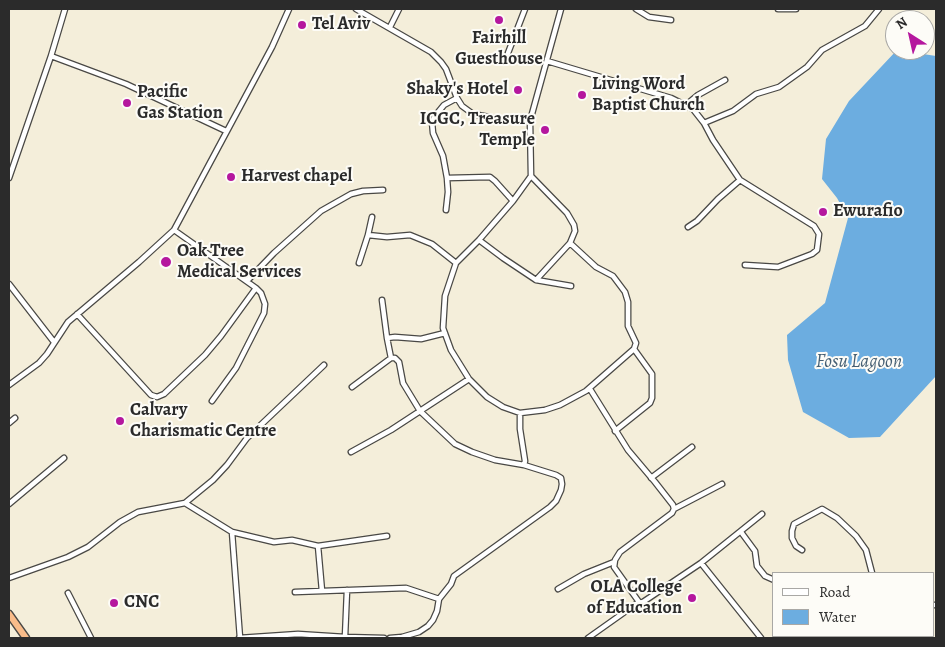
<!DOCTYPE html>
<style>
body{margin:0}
#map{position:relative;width:945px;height:647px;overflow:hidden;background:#f4eeda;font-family:Alegreya,serif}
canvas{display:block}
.frame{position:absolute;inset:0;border:10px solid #2b2b2b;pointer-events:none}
.legend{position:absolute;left:772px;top:572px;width:162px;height:65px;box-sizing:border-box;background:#fdfcf7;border:1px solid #a9a8a5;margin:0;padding:6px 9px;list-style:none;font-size:15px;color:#2b2b2b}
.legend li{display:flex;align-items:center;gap:10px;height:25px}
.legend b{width:25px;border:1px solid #a9a8a5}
.north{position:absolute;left:885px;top:10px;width:50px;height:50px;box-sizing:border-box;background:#fdfcf7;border:1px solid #a9a8a5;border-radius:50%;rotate:325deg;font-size:14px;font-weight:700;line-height:20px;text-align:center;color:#2b2b2b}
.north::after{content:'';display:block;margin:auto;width:18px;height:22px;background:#b5179e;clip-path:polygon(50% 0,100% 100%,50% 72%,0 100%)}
</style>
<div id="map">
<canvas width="945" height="647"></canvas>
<div class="frame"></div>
<ul class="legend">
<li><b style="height:6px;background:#fff"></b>Road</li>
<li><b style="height:14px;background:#6cade0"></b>Water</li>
</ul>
<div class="north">N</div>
</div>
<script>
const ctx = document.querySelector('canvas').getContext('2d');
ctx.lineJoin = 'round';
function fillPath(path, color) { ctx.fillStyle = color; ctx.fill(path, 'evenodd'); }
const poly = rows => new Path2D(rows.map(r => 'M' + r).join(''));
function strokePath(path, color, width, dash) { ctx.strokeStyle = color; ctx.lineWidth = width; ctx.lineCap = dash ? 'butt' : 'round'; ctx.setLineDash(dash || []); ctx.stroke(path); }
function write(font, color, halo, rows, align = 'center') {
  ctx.font = font + ' Alegreya,serif'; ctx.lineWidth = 4; ctx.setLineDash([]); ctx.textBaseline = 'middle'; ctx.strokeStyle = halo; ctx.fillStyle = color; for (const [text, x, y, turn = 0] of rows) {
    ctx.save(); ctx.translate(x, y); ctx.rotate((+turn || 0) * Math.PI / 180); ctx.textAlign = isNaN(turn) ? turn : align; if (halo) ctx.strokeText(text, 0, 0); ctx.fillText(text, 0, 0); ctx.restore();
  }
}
fillPath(poly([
 [897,50,936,56,936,376,880,437,849,438,803,412,788,360,787,335,825,303,848,218,837,198,822,179,826,139,849,101]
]), '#6cade0');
const minor = poly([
 [65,9,51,56,126,84,226,131],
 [356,9,431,52,441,62,446,69,457,98,462,106,473,114,494,118,530,121],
 [561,9,530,121,531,176,513,201,479,240,456,263,445,296,443,328,451,350,469,379,487,397,503,407,520,413,545,410,560,405,586,391,634,349,652,374,652,398,650,403,615,431],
 [636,9,649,17,671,20],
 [778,9,796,9],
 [390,27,399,9],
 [508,53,525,9],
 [547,61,671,98,693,109,704,123,713,140,740,180,814,226,819,234,817,250,812,254,778,267,745,265],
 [686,105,698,95,725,80],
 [704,123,733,111,756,94,779,87,807,67,822,50,865,26,879,9],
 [531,176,567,213,574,225,575,231,570,243,536,280],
 [9,178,51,56],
 [447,178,443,156,433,133,432,122,435,116,444,105,457,98],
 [446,210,448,192,447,178,490,177,495,181,513,201],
 [372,217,368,235,387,237,410,235,432,244,456,263],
 [688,227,697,221,718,199,740,180],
 [174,230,256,288,261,293,265,304,264,313,236,368,212,401],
 [479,240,503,258,536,280,571,286],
 [570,243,596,267,613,276,625,292,628,302,628,326,636,343,634,349],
 [359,263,368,235],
 [247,281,274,253,321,211,351,194,363,191,383,190],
 [9,284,54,342],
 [382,300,387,338,391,358],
 [77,314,151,395,157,397,164,394,205,355,221,336,256,288],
 [387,338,395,337,421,339,445,333],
 [9,385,39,363,47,354,68,322,139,262,174,230,272,47,289,9],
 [352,387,391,358,395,358,399,362,403,383,420,411,455,444,472,452,495,460,524,465,525,461,520,429,520,413],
 [590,389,628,450,655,482,673,505,674,509,672,513,620,552,615,560,614,567,639,602,636,604],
 [9,423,15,418],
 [351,452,391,430,469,379],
 [651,478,692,447],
 [185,503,213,480,227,465,247,438,324,365],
 [9,504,64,458],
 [674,509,722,484],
 [232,532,240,638],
 [741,532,755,551,757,566,765,576,774,580],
 [318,546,322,591],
 [802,550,796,546,792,538,792,531,794,524,822,509,837,518,856,536,866,550,872,573],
 [701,563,761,638],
 [9,578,68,557,88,547,120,522,138,512,185,503,232,532,274,542,292,540,318,546,387,536],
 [558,589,584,574,614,562],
 [347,590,345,637,384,638],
 [295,592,406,588,439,599,451,584,454,576,550,507,556,501,561,490,562,484,561,478,556,475,524,465],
 [68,593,91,638],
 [934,605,936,605],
 [818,636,819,638],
 [239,638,298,634,345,637],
 [390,638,402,637,419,632,428,626,433,620,437,611,439,599],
 [588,638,636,604,643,602,701,563,762,514],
 [871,638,871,636]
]);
const highway = poly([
 [9,614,26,638]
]);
strokePath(minor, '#494845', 7);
strokePath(highway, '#494845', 9);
strokePath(minor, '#fff', 4.5);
strokePath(highway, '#f9bc8a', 6);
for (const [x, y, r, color] of [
 [499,20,5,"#b5179e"],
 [302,25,5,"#b5179e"],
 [518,90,5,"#b5179e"],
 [582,95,5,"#b5179e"],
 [127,103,5,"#b5179e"],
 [545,130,5,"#b5179e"],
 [231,177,5,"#b5179e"],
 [823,212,5,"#b5179e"],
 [166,262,6,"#b5179e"],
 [120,421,5,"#b5179e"],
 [692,598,5,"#b5179e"],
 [114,603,5,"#b5179e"]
]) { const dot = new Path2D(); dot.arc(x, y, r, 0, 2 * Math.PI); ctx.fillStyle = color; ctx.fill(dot); strokePath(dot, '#fdfcf7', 2); }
write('bold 18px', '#2b2b2b', '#fdfcf7', [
 ["Tel Aviv",312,25],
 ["Fairhill",499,39,"center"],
 ["Guesthouse",499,60,"center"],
 ["Living Word",592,85],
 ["Baptist Church",592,106],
 ["Shaky's Hotel",508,90,"right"],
 ["Pacific",137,93],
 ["Gas Station",137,114],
 ["ICGC, Treasure",535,120,"right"],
 ["Temple",535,141,"right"],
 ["Harvest chapel",241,177],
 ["Ewurafio",833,212],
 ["Oak Tree",177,252],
 ["Medical Services",177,273],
 ["Calvary",130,411],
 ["Charismatic Centre",130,432],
 ["OLA College",682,588,"right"],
 ["of Education",682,609,"right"],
 ["CNC",124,603]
], 'left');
write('italic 19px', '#455f73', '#fdfcf7', [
 ["Fosu Lagoon",859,362]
]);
</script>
